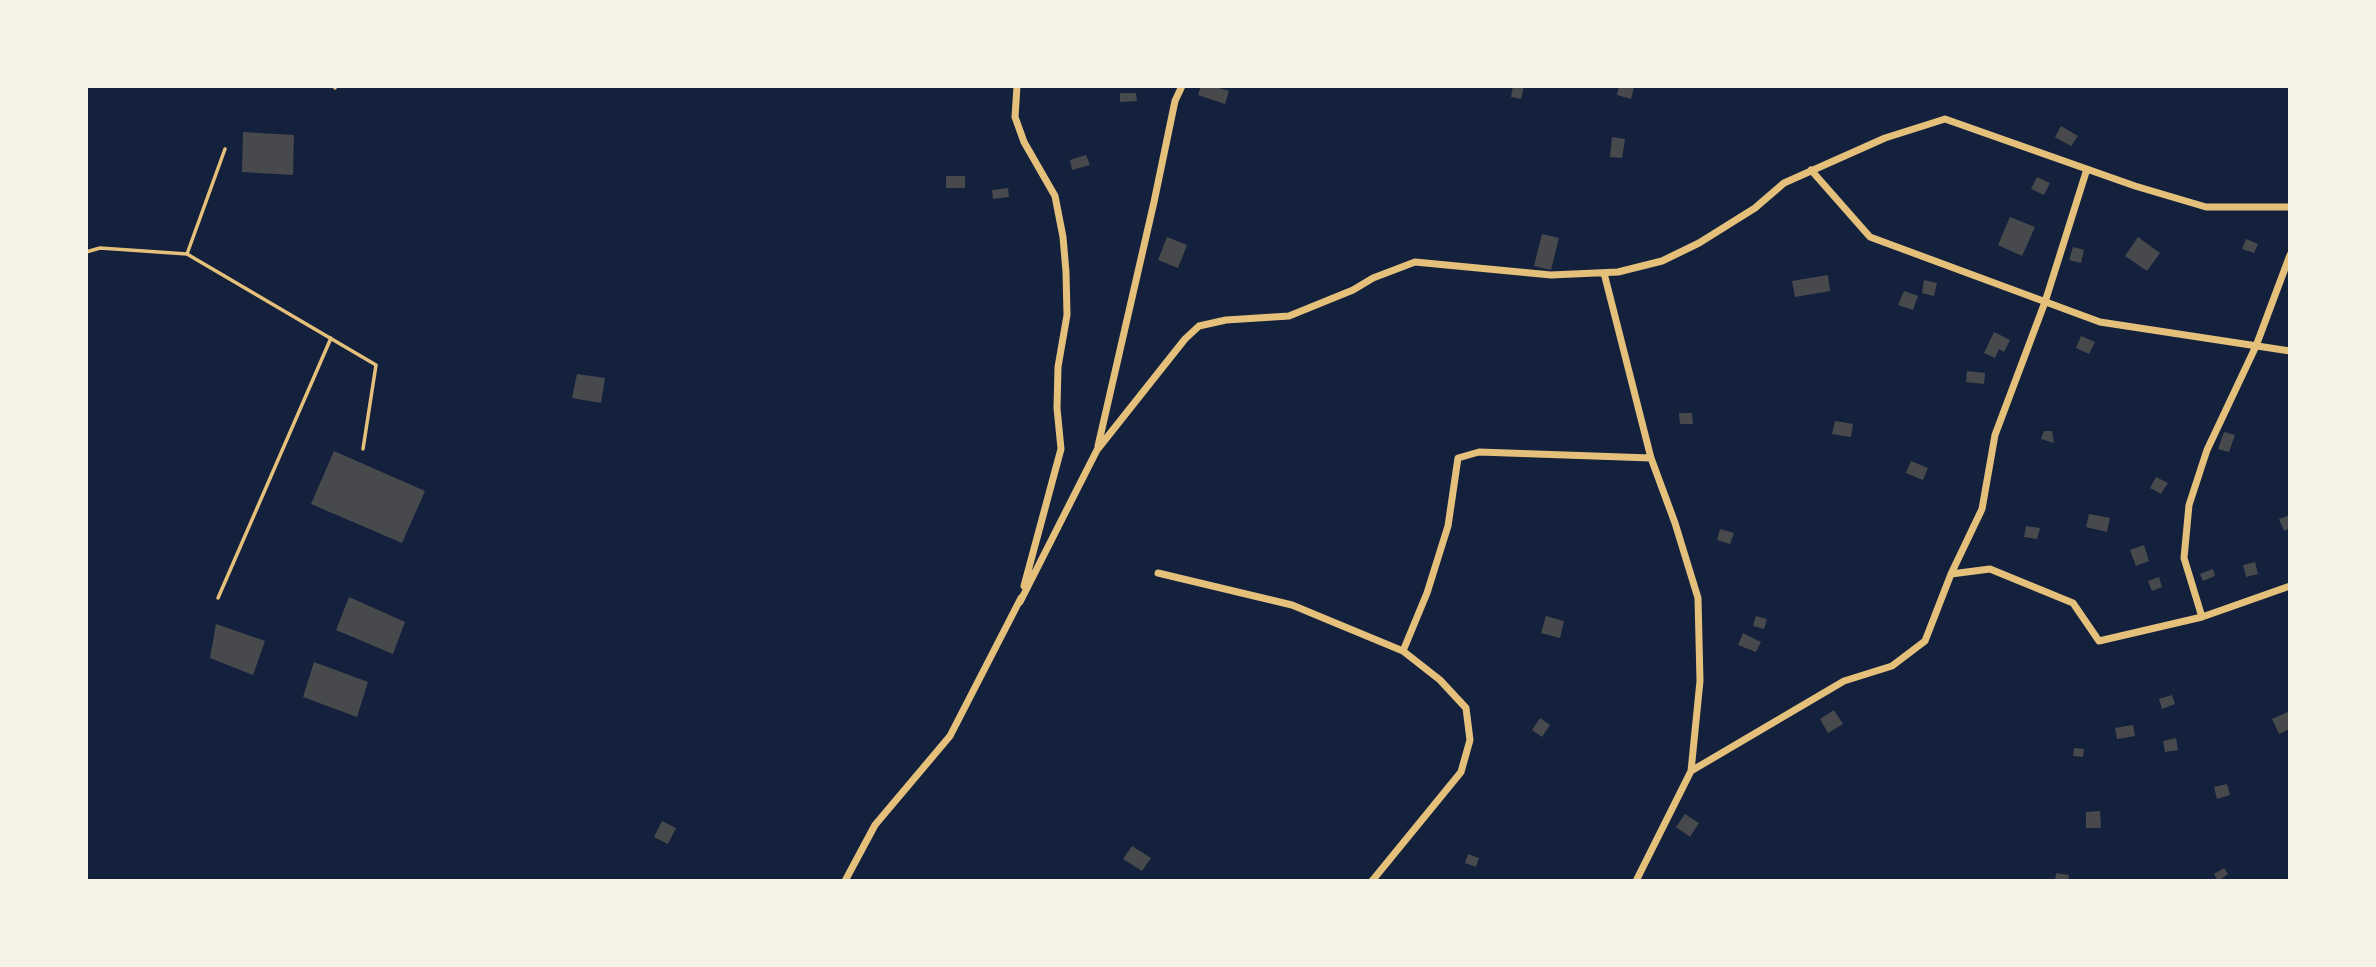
<!DOCTYPE html>
<style>
body{margin:0}
#map{position:relative;width:2376px;height:967px;overflow:hidden;background:#14213d;font-family:Rubik,sans-serif}
canvas{display:block}
.frame{position:absolute;inset:0;border:88px solid #f6f1e7;pointer-events:none}
</style>
<div id="map">
<canvas width="2376" height="967"></canvas>
<div class="frame"></div>
</div>
<script>
const ctx = document.querySelector('canvas').getContext('2d');
ctx.lineJoin = 'round';
function fillPath(path, color) { ctx.fillStyle = color; ctx.fill(path, 'evenodd'); }
const poly = rows => new Path2D(rows.map(r => 'M' + r).join(''));
function strokePath(path, color, width, dash) { ctx.strokeStyle = color; ctx.lineWidth = width; ctx.lineCap = dash ? 'butt' : 'round'; ctx.setLineDash(dash || []); ctx.stroke(path); }
fillPath(poly([
 [1201,86,1212,86,1229,91,1225,104,1198,95],
 [1513,86,1524,86,1521,99,1511,97],
 [1619,86,1634,87,1631,99,1617,95],
 [1120,93,1136,93,1137,101,1120,102],
 [2061,126,2078,136,2071,146,2055,137],
 [243,132,294,135,293,175,242,172],
 [1612,137,1625,139,1622,158,1610,157],
 [1086,155,1090,165,1072,170,1070,160],
 [946,176,965,176,965,188,946,188],
 [2037,177,2050,183,2044,195,2031,189],
 [1008,188,1009,197,993,199,992,190],
 [2010,217,2035,227,2022,256,1998,245],
 [1542,234,1559,238,1551,270,1534,266],
 [1167,237,1187,245,1178,268,1158,260],
 [2138,237,2160,253,2147,271,2125,256],
 [2246,239,2258,244,2254,253,2242,249],
 [2073,247,2084,250,2081,263,2069,260],
 [1828,275,1830,291,1795,297,1792,281],
 [1924,280,1937,283,1934,296,1922,293],
 [1904,291,1918,296,1913,310,1898,305],
 [1994,332,2010,340,2004,352,1999,349,1995,358,1984,353],
 [2081,336,2095,342,2089,354,2076,348],
 [1967,371,1985,373,1984,384,1966,382],
 [577,374,605,378,601,403,572,398],
 [1679,413,1692,413,1693,424,1680,424],
 [1835,421,1853,424,1851,437,1832,434],
 [2044,431,2052,431,2054,443,2041,439],
 [2224,432,2235,435,2229,452,2218,449],
 [334,451,425,491,402,543,311,504],
 [1911,461,1928,468,1923,480,1906,473],
 [2156,477,2168,483,2161,494,2150,488],
 [2089,514,2110,518,2107,532,2086,527],
 [2290,515,2290,528,2284,531,2279,519],
 [2026,526,2040,528,2037,539,2024,537],
 [1720,529,1734,533,1730,544,1717,540],
 [2144,545,2149,561,2136,566,2130,550],
 [2255,562,2258,574,2246,577,2243,565],
 [2213,569,2215,576,2203,581,2200,574],
 [2159,577,2162,587,2152,591,2148,581],
 [349,597,405,622,393,654,336,630],
 [1546,616,1564,621,1560,638,1541,633],
 [1756,616,1767,619,1764,629,1753,626],
 [216,624,265,641,253,675,210,658],
 [1743,633,1761,642,1756,652,1738,645],
 [314,662,368,682,357,717,303,697],
 [2172,695,2175,704,2162,709,2159,699],
 [1834,710,1843,724,1828,733,1820,719],
 [2290,711,2290,729,2279,734,2272,719],
 [1540,718,1550,725,1542,737,1532,730],
 [2133,725,2135,736,2117,739,2115,728],
 [2176,738,2178,750,2165,752,2163,741],
 [2074,748,2084,749,2083,757,2073,756],
 [2227,784,2230,795,2217,799,2214,787],
 [2100,811,2101,828,2086,828,2086,812],
 [1685,814,1699,823,1690,837,1676,827],
 [662,821,676,828,668,844,654,837],
 [1132,846,1151,858,1142,871,1123,859],
 [1468,854,1479,858,1476,867,1465,863],
 [2224,868,2228,874,2218,881,2214,874],
 [2056,873,2069,875,2068,881,2055,881]
]), '#48494c');
strokePath(poly([
 [335,88,335,86],
 [86,252,100,248,187,254,225,149],
 [187,254,376,365,363,449],
 [218,598,331,338]
]), '#e5c07b', 3.5);
strokePath(poly([
 [1017,86,1015,117,1024,142,1055,196,1063,237,1066,272,1067,315,1058,367,1057,408,1061,449,1024,586],
 [1811,170,1870,237,2100,322,2290,351],
 [1604,273,1651,458,1675,523,1698,598,1700,681,1691,771],
 [1098,446,1154,202,1175,101,1182,86],
 [1158,573,1292,605,1403,651,1440,680,1466,708,1470,740,1461,772,1372,881],
 [1951,574,1990,569,2073,603,2099,641,2202,617,2290,586],
 [1020,602,1097,450,1185,339,1199,326,1226,320,1289,316,1353,290,1373,278,1415,262,1551,275,1618,272,1662,261,1699,243,1755,208,1784,183,1885,138,1945,119,2135,186,2206,207,2290,207],
 [2202,617,2184,558,2189,505,2207,450,2256,346,2290,255],
 [1403,651,1427,593,1448,526,1458,458,1479,452,1651,458],
 [845,881,875,825,950,736,1021,598],
 [1636,881,1691,771,1844,681,1892,666,1925,641,1951,574,1982,509,1995,435,2045,302,2087,169]
]), '#e5c07b', 7);
</script>
